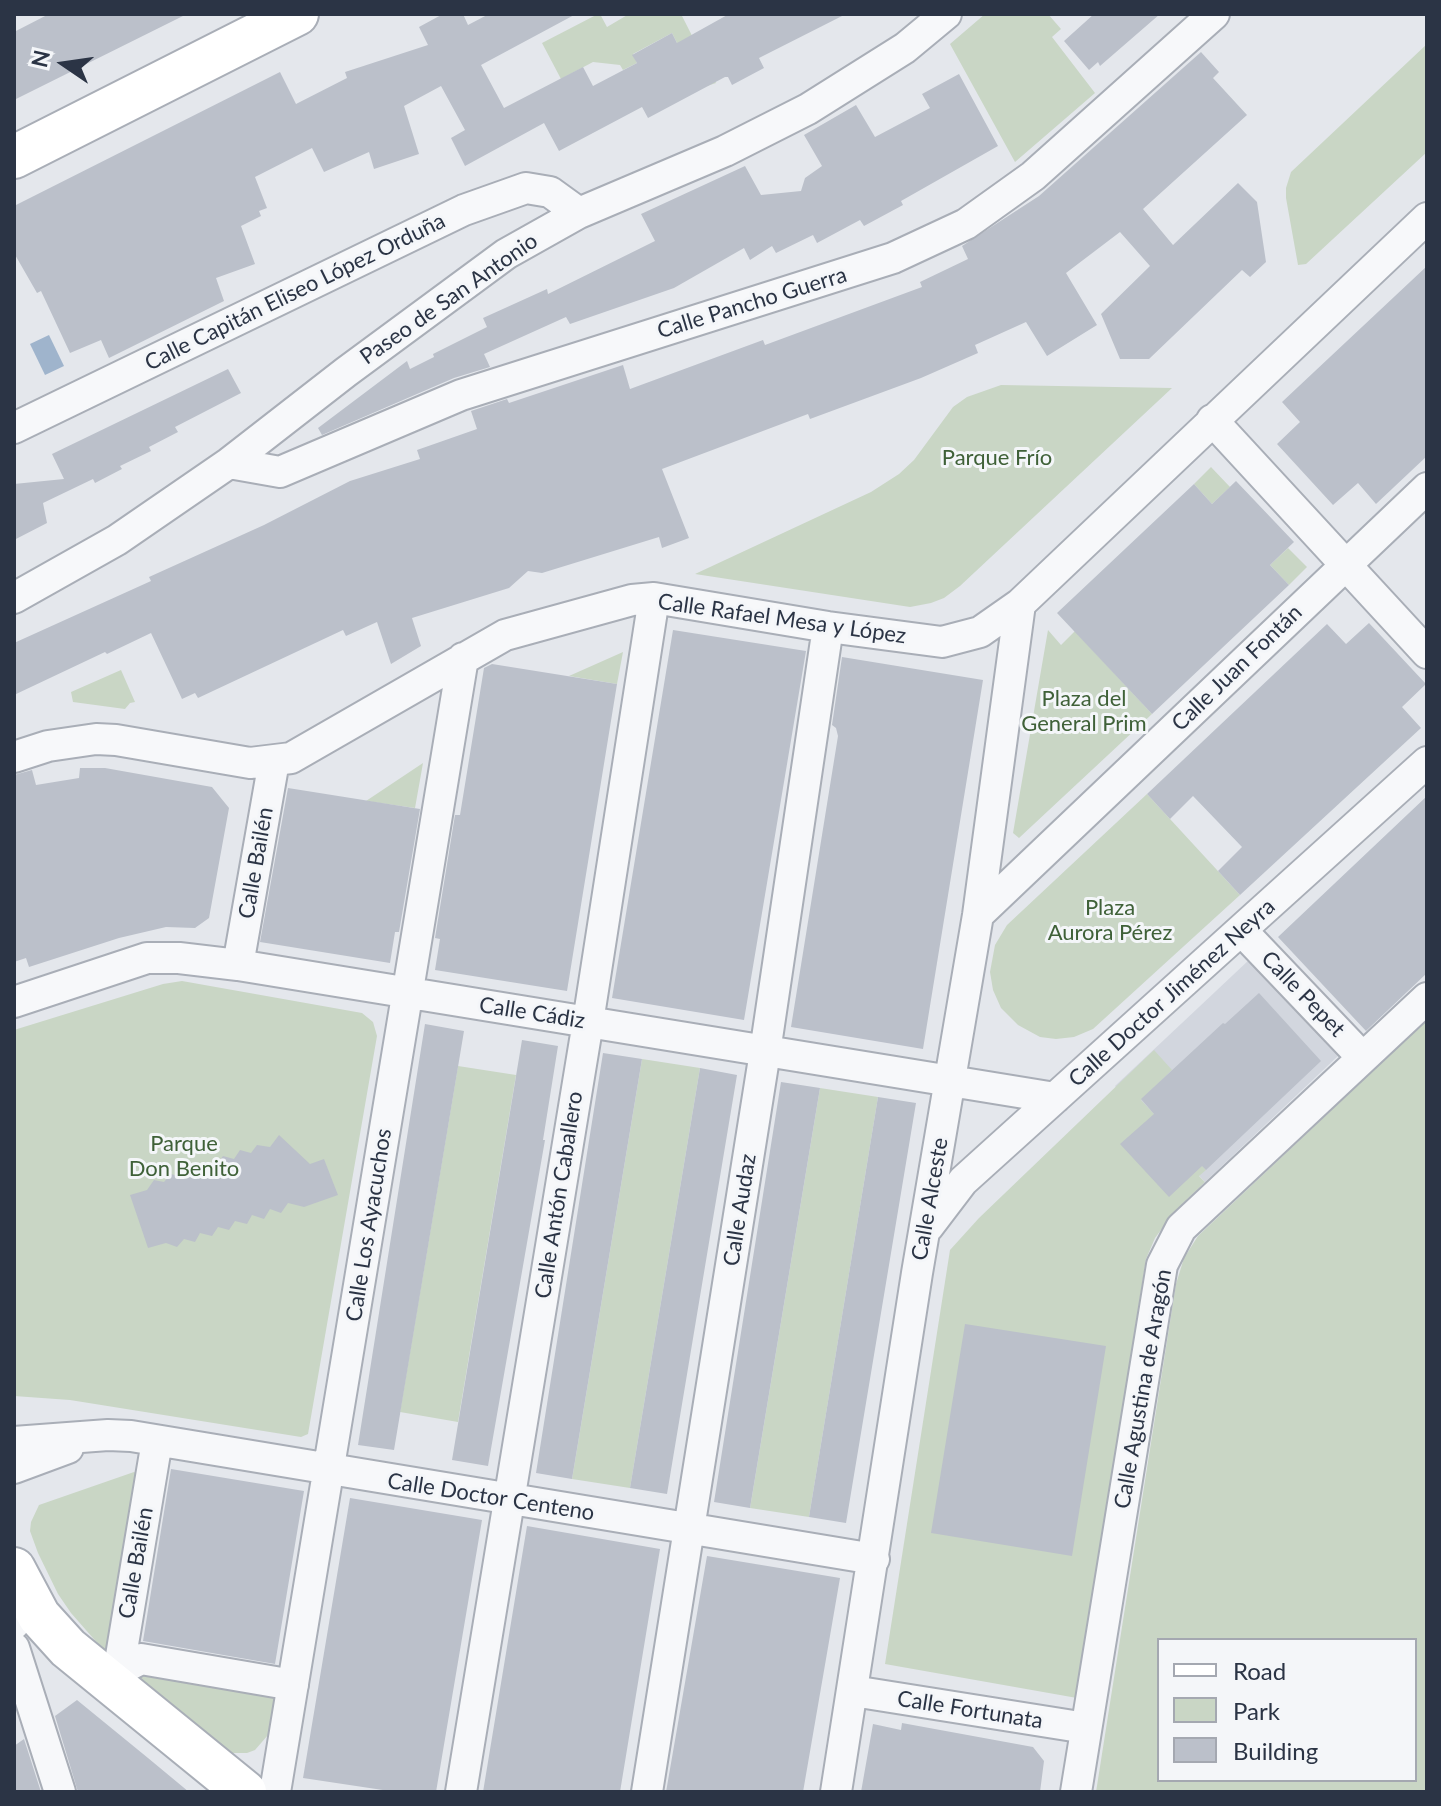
<!DOCTYPE html>
<meta charset="utf-8">
<style>
body{margin:0}
#map{position:relative;width:1441px;height:1806px;overflow:hidden;background:#e4e7ec;font-family:Lato,sans-serif}
canvas{display:block}
.frame{position:absolute;inset:0;border:16px solid #2b3445;pointer-events:none}
.legend{position:absolute;left:1157px;top:1638px;width:260px;height:144px;box-sizing:border-box;background:#f4f6f9;border:2px solid #a4a8b1;margin:0;padding:10px 14px;list-style:none;font-size:24px;color:#2b3445}
.legend li{display:flex;align-items:center;gap:16px;height:40px}
.legend b{width:40px;border:2px solid #a4a8b1}
.north{position:absolute;left:24px;top:24px;width:80px;height:80px;-webkit-text-stroke:6px #f4f6f9;paint-order:stroke;rotate:283deg;font-size:22px;font-weight:700;line-height:32px;text-align:center;color:#2b3445}
.north::after{content:'';display:block;margin:auto;width:28px;height:36px;background:#2b3445;clip-path:polygon(50% 0,100% 100%,50% 72%,0 100%)}
</style>
<div id="map">
<canvas width="1441" height="1806"></canvas>
<div class="frame"></div>
<ul class="legend">
<li><b style="height:10px;background:#fff"></b>Road</li>
<li><b style="height:22px;background:#c9d6c5"></b>Park</li>
<li><b style="height:22px;background:#bbc0ca"></b>Building</li>
</ul>
<div class="north">N</div>
</div>
<script>
const ctx = document.querySelector('canvas').getContext('2d');
ctx.lineJoin = 'round';
function fillPath(path, color) { ctx.fillStyle = color; ctx.fill(path, 'evenodd'); }
const poly = rows => new Path2D(rows.map(r => 'M' + r).join(''));
function strokePath(path, color, width, dash) { ctx.strokeStyle = color; ctx.lineWidth = width; ctx.lineCap = dash ? 'butt' : 'round'; ctx.setLineDash(dash || []); ctx.stroke(path); }
function write(font, color, halo, rows, align = 'center') {
  ctx.font = font + ' Lato,sans-serif'; ctx.lineWidth = 6; ctx.setLineDash([]); ctx.textBaseline = 'middle'; ctx.strokeStyle = halo; ctx.fillStyle = color; for (const [text, x, y, turn = 0] of rows) {
    ctx.save(); ctx.translate(x, y); ctx.rotate((+turn || 0) * Math.PI / 180); ctx.textAlign = isNaN(turn) ? turn : align; if (halo) ctx.strokeText(text, 0, 0); ctx.fillText(text, 0, 0); ctx.restore();
  }
}
fillPath(poly([
 [1250,959,1339,1055,1205,1182,1115,1086]
]), '#d2d6de');
fillPath(poly([
 [598,14,600,14,607,27,629,14,681,14,716,83,707,86,682,53,672,33,633,54,637,63,623,70,620,65,593,62,561,79,542,43],
 [985,14,1048,14,1061,29,1052,37,1095,93,1015,162,950,44],
 [1427,44,1427,152,1306,264,1298,265,1286,198,1286,188,1291,172],
 [1001,385,1172,388,960,586,944,598,931,603,910,607,695,574,871,492,899,474,914,460,953,407,967,397],
 [1211,467,1230,487,1212,504,1194,484],
 [1288,548,1307,567,1289,585,1270,565],
 [1048,630,1061,645,1075,631,1152,714,1019,838,1013,833],
 [623,652,617,684,569,676],
 [121,670,135,702,130,703,125,709,73,702,71,692],
 [423,763,415,808,366,801],
 [1147,794,1240,895,1093,1029,1074,1037,1056,1039,1040,1037,1018,1025,1001,1008,993,990,990,972,995,945,1007,925],
 [182,981,362,1013,373,1022,377,1036,308,1434,301,1437,70,1400,14,1396,14,1030,163,984],
 [1427,1020,1427,1792,1096,1792,1176,1284,1184,1258,1198,1236],
 [1415,1640,1415,1780,1159,1780,1159,1640],
 [1154,1050,1172,1070,1141,1100,1206,1170,1199,1176,1205,1182,1175,1211,1155,1238,1146,1259,1077,1698,885,1664,950,1250,979,1218],
 [642,1059,700,1068,630,1488,572,1479],
 [458,1066,516,1075,458,1422,400,1412],
 [820,1088,878,1097,809,1517,750,1508],
 [134,1472,137,1473,107,1654,71,1613,58,1594,38,1553,30,1531,31,1522,39,1505],
 [140,1667,277,1690,268,1735,255,1750,247,1753,229,1753,139,1680]
]), '#c9d6c5');
fillPath(poly([
 [49,335,64,366,45,375,30,344]
]), '#9fb4cc');
fillPath(poly([
 [49,14,187,14,14,100,14,32],
 [443,14,463,14,468,25,489,14,576,14,481,65,504,108,583,67,593,86,637,63,632,55,672,33,677,43,729,14,846,14,759,58,764,68,732,85,728,77,725,77,648,118,642,107,559,151,544,123,465,166,451,138,465,130,441,86,404,106,419,154,374,169,369,152,324,172,312,148,255,177,267,208,259,211,261,216,241,226,255,264,216,278,224,301,109,358,101,340,70,353,41,291,37,293,14,253,14,206,280,72,296,104,347,78,345,72,428,45,419,27],
 [1094,14,1160,14,1100,66,1098,62,1089,70,1064,41],
 [1201,52,1219,72,1213,78,1247,115,1143,209,1173,245,1238,183,1257,202,1266,262,1250,277,1242,270,1149,359,1120,359,1101,314,1150,266,1120,232,1066,273,1097,325,1047,356,1026,322,975,345,978,353,921,378,810,419,808,414,662,469,689,538,662,548,659,537,542,573,528,571,509,588,412,618,421,646,391,664,377,622,346,636,343,630,198,698,195,693,182,699,151,633,107,654,105,652,14,695,14,643,151,581,149,577,264,525,350,481,420,459,417,450,477,429,471,411,507,399,509,403,623,365,630,389,763,340,765,345,922,287,920,282,968,259,962,246,1039,196],
 [959,74,998,146,901,201,903,205,864,226,860,220,817,243,813,235,776,253,772,246,750,260,744,248,674,288,570,324,566,317,484,354,490,367,454,378,322,435,318,428,407,361,410,369,434,357,433,354,487,327,483,318,547,289,548,294,655,241,641,214,745,166,761,195,801,191,805,178,822,166,804,135,856,105,875,137,930,108,922,94],
 [1427,266,1427,456,1376,504,1358,483,1333,505,1277,444,1300,422,1282,402],
 [228,369,241,393,175,427,178,432,149,447,151,451,120,466,122,469,95,483,93,479,43,503,47,523,14,540,14,484,64,479,52,454],
 [1236,481,1294,542,1270,565,1289,585,1152,714,1057,613,1194,484,1212,504],
 [1369,623,1426,684,1402,707,1421,728,1240,895,1218,871,1242,847,1193,796,1170,819,1147,794,1327,624,1346,644],
 [673,630,806,651,744,1020,612,998],
 [842,657,983,680,923,1049,791,1027,838,736,836,728,832,725],
 [492,664,617,684,567,991,435,970,440,939,435,938,455,815,460,815,484,668],
 [80,768,105,768,212,787,229,808,209,918,195,928,166,927,119,938,29,967,26,958,14,962,14,775,32,770,36,785,79,778],
 [288,788,420,809,399,932,395,932,390,963,260,942],
 [1427,796,1427,973,1366,1031,1278,937],
 [1259,993,1321,1061,1206,1170,1202,1166,1169,1197,1120,1144,1154,1114,1141,1099,1223,1023,1225,1024],
 [425,1024,464,1031,394,1450,358,1445],
 [522,1040,558,1046,543,1140,545,1140,488,1466,452,1460],
 [603,1053,642,1059,572,1479,536,1473],
 [700,1068,737,1075,667,1494,630,1488],
 [781,1082,820,1088,750,1508,714,1502],
 [878,1097,916,1103,846,1523,809,1517],
 [279,1135,310,1164,324,1159,338,1195,304,1207,288,1203,281,1213,270,1209,264,1219,252,1215,247,1224,235,1221,229,1230,218,1227,212,1236,200,1233,195,1242,184,1239,177,1247,166,1243,148,1248,130,1195,147,1190,154,1180,164,1182,171,1174,182,1177,188,1168,199,1170,205,1162,216,1165,223,1156,234,1159,240,1150,251,1153,257,1145,270,1147],
 [965,1324,1106,1346,1072,1556,931,1533],
 [171,1469,304,1491,275,1664,143,1641],
 [350,1498,482,1520,436,1792,396,1792,303,1778],
 [527,1526,660,1549,620,1792,483,1792],
 [707,1556,840,1578,803,1792,666,1792],
 [77,1700,148,1758,189,1792,78,1792,55,1716],
 [902,1723,1033,1747,1044,1761,1040,1792,861,1792,873,1724,901,1730],
 [24,1739,41,1792,14,1792,14,1746]
]), '#bbc0ca');
const street = poly([
 [1212,420,1427,653],
 [14,428,464,210,526,188,550,192,579,213],
 [229,463,280,472,461,395,893,258,966,224,1033,176,1214,14],
 [14,598,117,540,229,463,346,372,506,254,579,213,725,151,808,109,905,48,946,14],
 [14,757,48,746,96,739,116,740,250,763,291,758,505,635,632,600,654,598,828,627,942,642,980,632,1020,604,1427,218],
 [978,915,1427,488],
 [1242,931,1363,1058],
 [238,965,274,761],
 [14,1002,147,958,179,958,238,965,1055,1098],
 [928,1227,963,1181,1427,762],
 [14,1442,108,1435,131,1436,874,1559],
 [14,1468,68,1448],
 [14,1624,17,1576],
 [14,1648,60,1792],
 [118,1671,141,1659,293,1685],
 [116,1686,157,1441],
 [853,1691,1086,1728],
 [275,1792,463,658],
 [461,1792,588,1022,654,598],
 [647,1792,765,1052,828,627],
 [836,1792,917,1273,978,915,1020,604],
 [1076,1792,1162,1265,1181,1228,1427,998]
]);
const secondary = poly([
 [14,157,297,14],
 [14,1569,39,1616,68,1648,245,1792]
]);
strokePath(street, '#a9aeb7', 34);
strokePath(secondary, '#a9aeb7', 46);
strokePath(street, '#f7f8fa', 30);
strokePath(secondary, '#fff', 42);
write('22px', '#2b3445', '#f4f6f9', [
 ["Calle Capitán Eliseo López Orduña",295,292,-26],
 ["Paseo de San Antonio",449,299,-35],
 ["Calle Pancho Guerra",752,303,-17],
 ["Calle Rafael Mesa y López",782,619,8],
 ["Calle Juan Fontán",1237,668,-44],
 ["Calle Bailén",256,863,-80],
 ["Calle Doctor Jiménez Neyra",1172,993,-42],
 ["Calle Pepet",1303,994,46],
 ["Calle Cádiz",532,1013,9],
 ["Calle Antón Caballero",559,1195,-81],
 ["Calle Alceste",930,1199,-80],
 ["Calle Audaz",740,1210,-81],
 ["Calle Los Ayacuchos",369,1225,-81],
 ["Calle Agustina de Aragón",1143,1389,-80],
 ["Calle Doctor Centeno",491,1497,9],
 ["Calle Bailén",136,1563,-80],
 ["Calle Fortunata",970,1710,9]
]);
write('22px', '#3f6138', '#f4f6f9', [
 ["Parque Frío",997,458],
 ["Plaza del",1084,699],
 ["General Prim",1084,724],
 ["Plaza",1110,908],
 ["Aurora Pérez",1110,933],
 ["Parque",184,1144],
 ["Don Benito",184,1169]
]);
</script>
